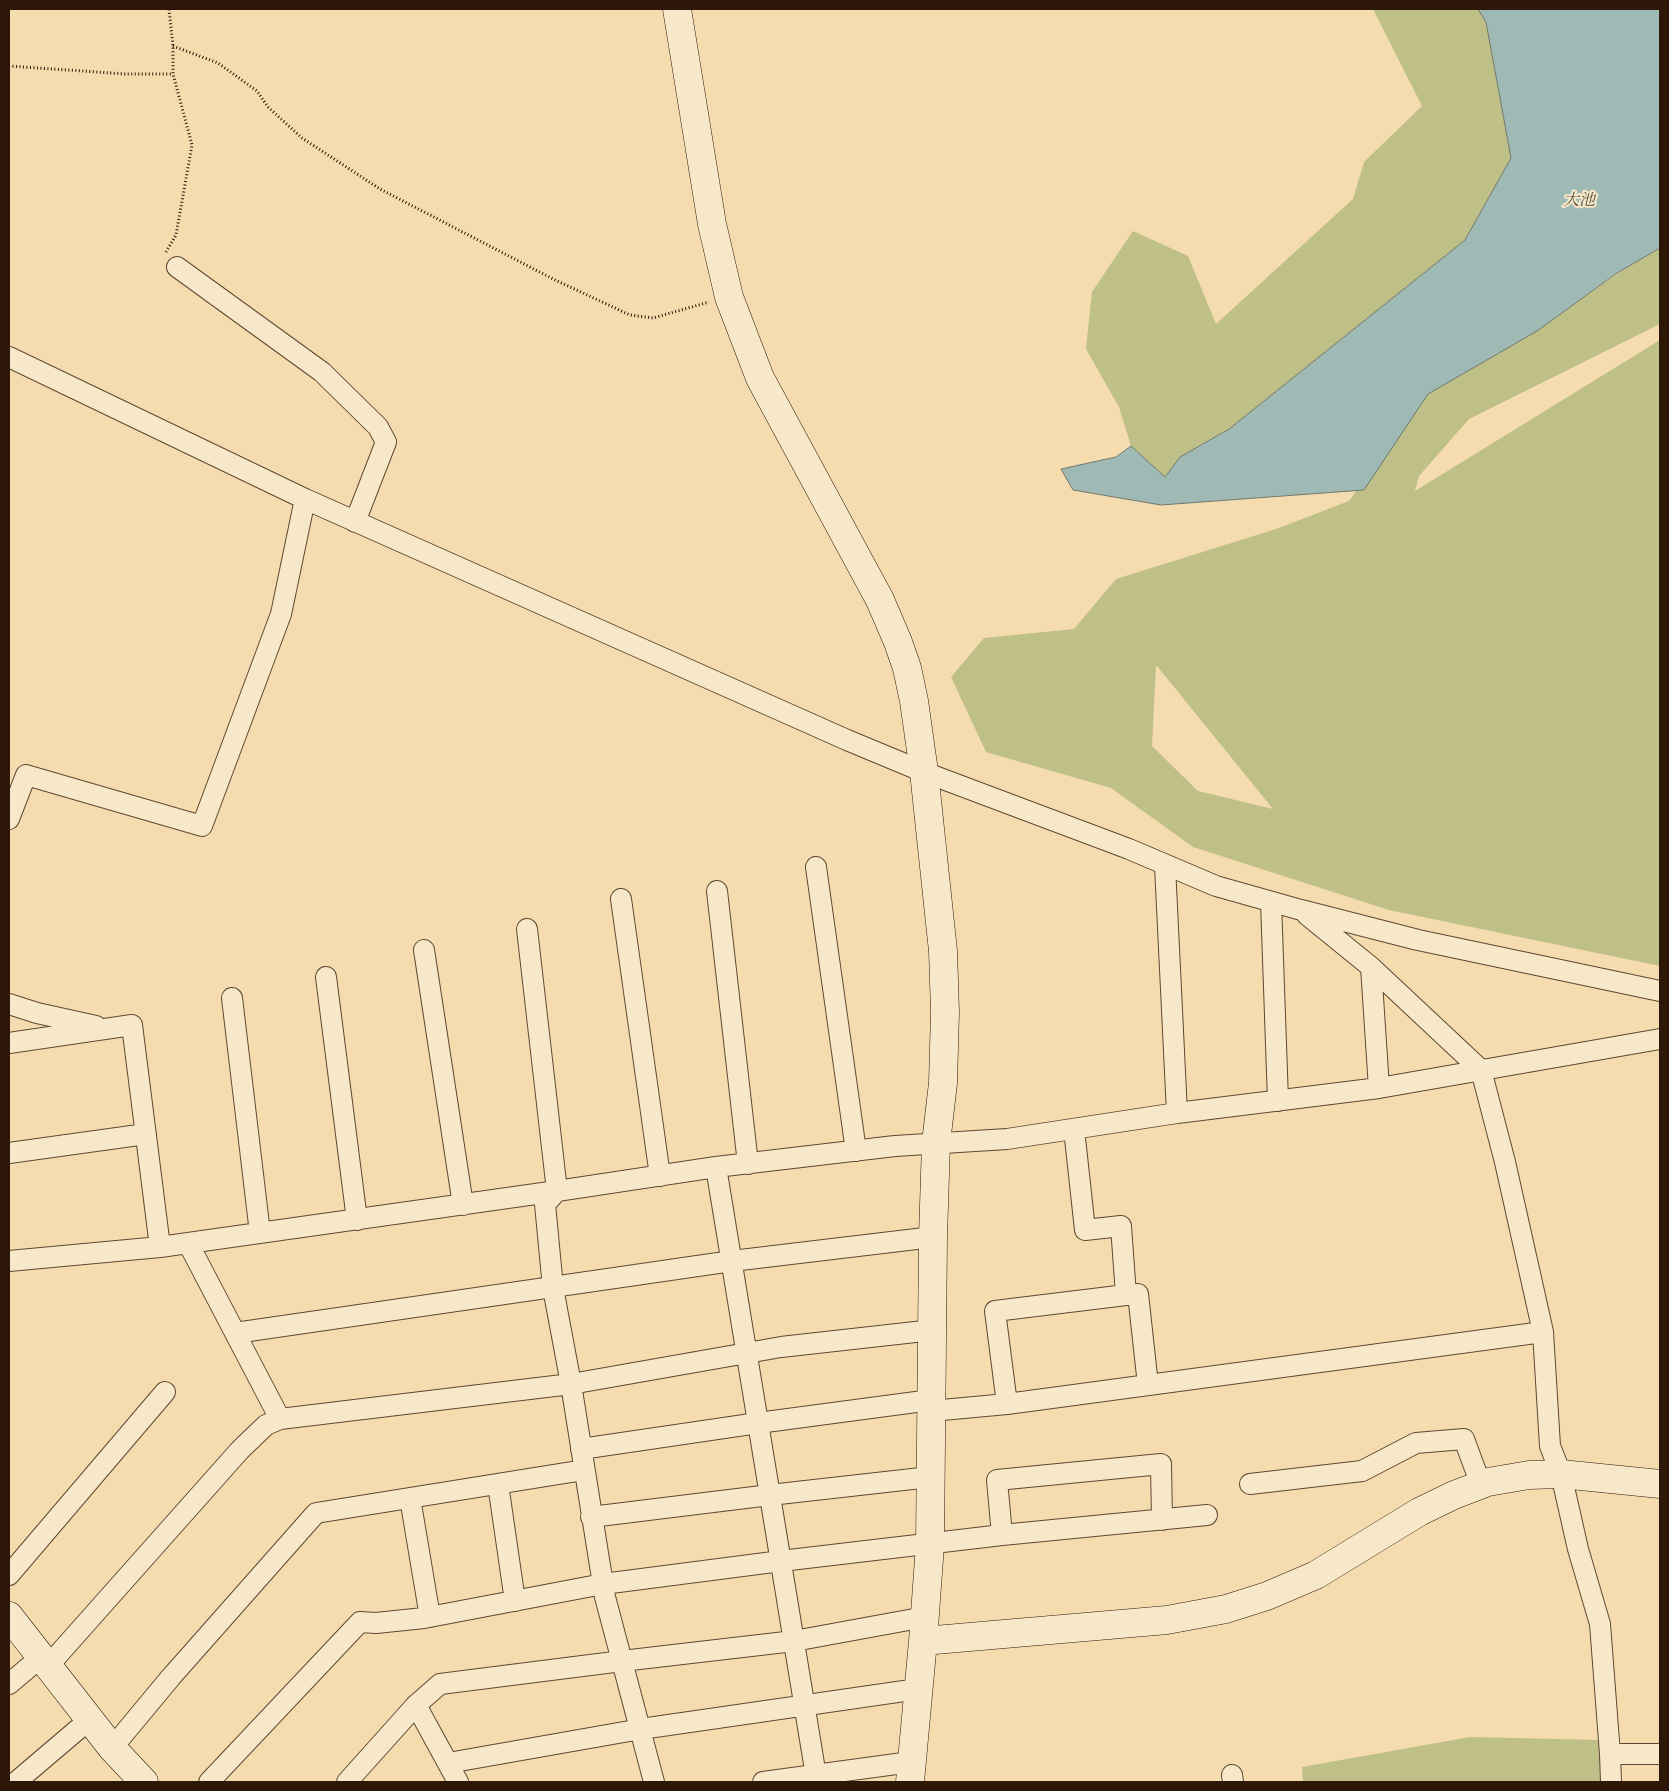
<!DOCTYPE html>
<meta charset="utf-8">
<style>
body{margin:0}
#map{position:relative;width:1669px;height:1791px;overflow:hidden;background:#f5dcae;font-family:"Libre Caslon Text",serif}
canvas{display:block}
.frame{position:absolute;inset:0;border:10px solid #2d1708;pointer-events:none}
</style>
<div id="map">
<canvas width="1669" height="1791"></canvas>
<div class="frame"></div>
</div>
<script>
const ctx = document.querySelector('canvas').getContext('2d');
ctx.lineJoin = 'round';
function fillPath(path, color) { ctx.fillStyle = color; ctx.fill(path, 'evenodd'); }
const poly = rows => new Path2D(rows.map(r => 'M' + r).join(''));
function strokePath(path, color, width, dash) { ctx.strokeStyle = color; ctx.lineWidth = width; ctx.lineCap = dash ? 'butt' : 'round'; ctx.setLineDash(dash || []); ctx.stroke(path); }
function write(font, color, halo, rows, align = 'center') {
  ctx.font = font + ' "Libre Caslon Text","Noto Serif JP",serif'; ctx.lineWidth = 4; ctx.setLineDash([]); ctx.textBaseline = 'middle'; ctx.strokeStyle = halo; ctx.fillStyle = color; for (const [text, x, y, turn = 0] of rows) {
    ctx.save(); ctx.translate(x, y); ctx.rotate((+turn || 0) * Math.PI / 180); ctx.textAlign = isNaN(turn) ? turn : align; if (halo) ctx.strokeText(text, 0, 0); ctx.fillText(text, 0, 0); ctx.restore();
  }
}
fillPath(poly([
 [1373,9,1478,9,1486,22,1511,158,1465,240,1229,429,1190,451,1165,477,1131,446,1119,407,1086,349,1092,292,1133,231,1188,256,1216,324,1353,199,1364,162,1422,106],
 [1660,248,1660,324,1469,419,1419,476,1415,491,1660,340,1660,966,1389,910,1193,847,1111,788,986,752,951,677,984,638,1074,629,1116,579,1276,529,1349,501,1428,394,1547,323,1627,267],
 [1156,666,1157,666,1273,809,1198,791,1152,746],
 [1470,1737,1603,1740,1603,1782,1303,1782,1302,1767]
]), '#bfbf88');
const water = poly([
 [1478,9,1660,9,1660,248,1617,273,1537,331,1428,394,1364,490,1161,505,1073,490,1061,469,1116,457,1131,446,1165,477,1180,457,1229,429,1465,240,1511,158,1486,22,1478,9]
]);
fillPath(water, '#9fb9b4');
strokePath(water, '#71786f', 1);
const street = poly([
 [177,267,322,372,378,427,386,442,355,522],
 [9,357,305,499,847,740,924,772,1129,849,1216,886,1301,910,1418,940,1660,991],
 [9,819,26,775,202,826,281,614,305,499],
 [1165,866,1177,1113],
 [816,867,856,1151],
 [717,891,748,1164],
 [621,899,660,1176],
 [1271,902,1278,1101],
 [1307,915,1371,967,1481,1070,1505,1162,1543,1332,1550,1446,1561,1474,1578,1549,1600,1624,1610,1754,1611,1782],
 [527,929,557,1191],
 [424,950,463,1205],
 [1371,967,1379,1088],
 [326,977,357,1220],
 [232,998,260,1233],
 [9,1004,37,1013,96,1026],
 [9,1043,132,1025,160,1247],
 [1074,1129,1085,1230,1121,1226,1126,1295,1138,1294,1148,1385],
 [9,1153,146,1134],
 [716,1167,817,1782],
 [557,1191,545,1204,553,1288,571,1384,605,1597,654,1782],
 [188,1243,280,1419],
 [9,1261,160,1247,557,1191,716,1167,895,1146,1007,1139,1177,1113,1379,1088,1660,1039],
 [235,1333,732,1261,933,1237],
 [1007,1404,995,1311,1126,1295],
 [931,1411,1007,1404,1543,1332],
 [581,1449,758,1423,931,1400],
 [498,1484,515,1601],
 [1250,1484,1362,1471,1416,1443,1464,1439,1481,1485],
 [410,1498,430,1617],
 [591,1517,770,1495,930,1477],
 [1002,1535,997,1480,1161,1464,1162,1520],
 [9,1575,165,1392],
 [48,1666,240,1450,266,1425,280,1419,571,1384,781,1347,933,1330],
 [9,1684,41,1657],
 [416,1705,458,1782],
 [112,1748,171,1677,316,1513,584,1470],
 [1610,1754,1660,1754],
 [448,1763,641,1729,918,1689],
 [1232,1775,1233,1782],
 [16,1782,90,1719],
 [209,1782,360,1622,376,1623,424,1618,603,1584,781,1561,1002,1535,1207,1515],
 [347,1782,416,1705,440,1684,622,1661,794,1641,925,1617],
 [763,1782,911,1762]
]);
const secondary = poly([
 [677,9,712,224,729,297,760,378,880,600,898,642,907,668,914,701,924,772,943,951,945,1012,943,1083,936,1143,933,1237,930,1545,923,1641,910,1782],
 [9,1616,112,1748,144,1782],
 [923,1641,1167,1620,1226,1609,1267,1596,1316,1575,1419,1512,1454,1495,1488,1482,1529,1475,1561,1474,1660,1484]
]);
strokePath(street, '#5f4832', 22);
strokePath(secondary, '#2d1708', 29);
strokePath(poly([
 [173,46,218,63,257,91,268,107,302,138,380,189,553,279,630,315,653,318,709,302],
 [9,66,126,74,173,74],
 [166,252,176,235,192,145,173,74,173,46,169,9]
]), '#2d1708', 3, [1, 2.5]);
strokePath(street, '#f8e8ca', 20);
strokePath(secondary, '#f8e8ca', 28);
write('italic 16px', '#555044', '#f8e8ca', [
 ["大池",1579,200]
]);
</script>
